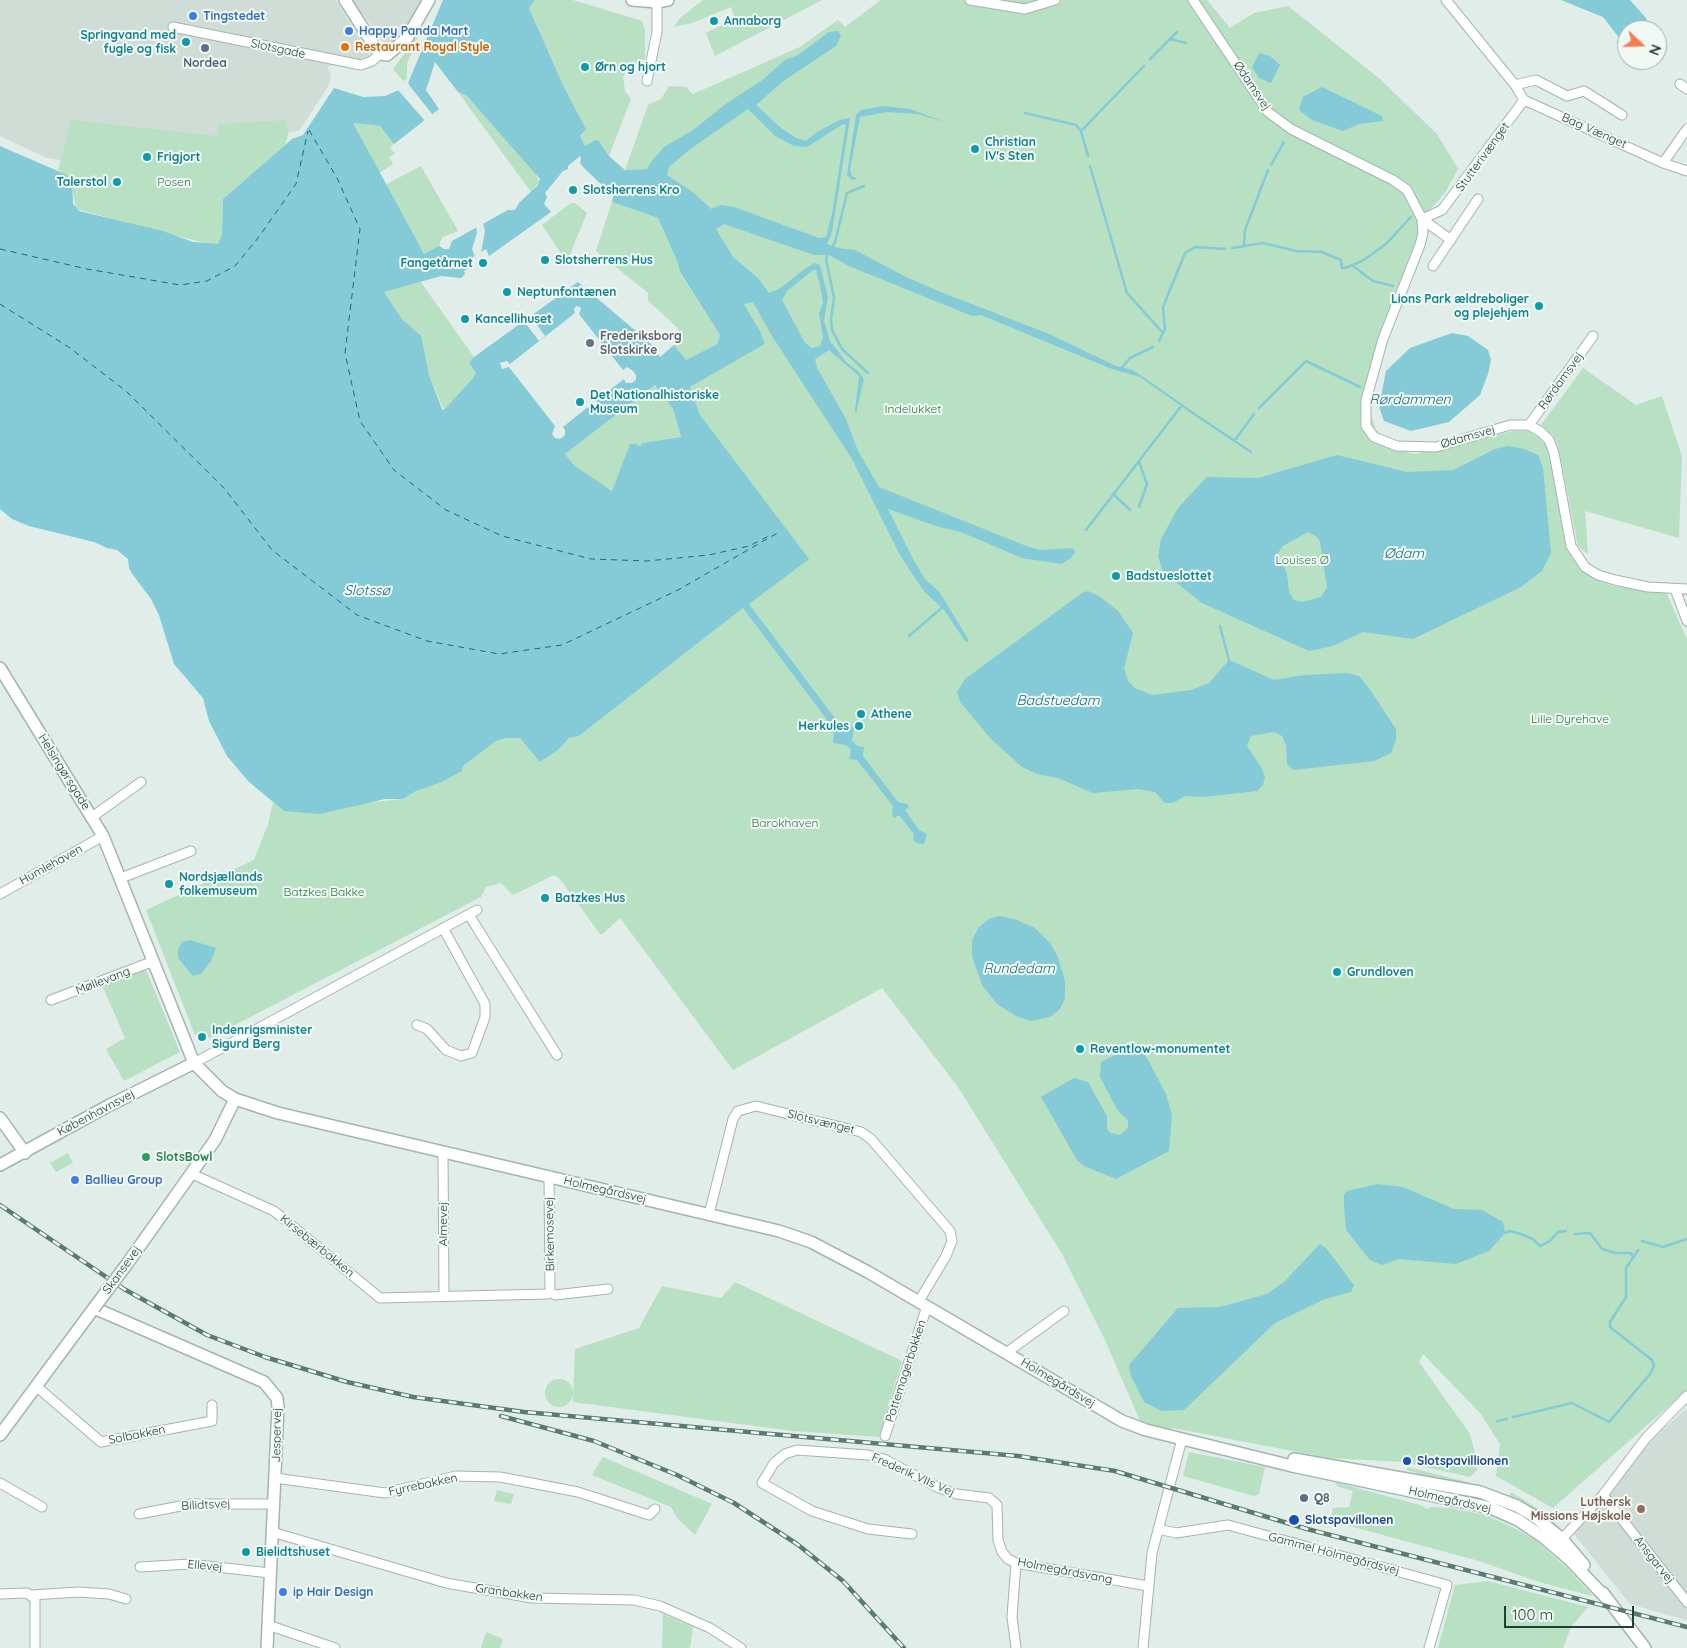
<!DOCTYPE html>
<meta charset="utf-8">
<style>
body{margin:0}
#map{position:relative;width:1687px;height:1648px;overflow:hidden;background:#e1ede8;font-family:Quicksand,sans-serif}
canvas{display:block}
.north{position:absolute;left:1617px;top:20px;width:50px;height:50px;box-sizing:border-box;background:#f2f9f5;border:1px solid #9eafa9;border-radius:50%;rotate:111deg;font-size:14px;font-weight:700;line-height:20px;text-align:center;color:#203f37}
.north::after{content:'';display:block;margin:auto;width:18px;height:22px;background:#fe7a4e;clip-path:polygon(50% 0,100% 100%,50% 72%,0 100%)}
.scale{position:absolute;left:1504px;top:1606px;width:130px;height:22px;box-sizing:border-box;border:2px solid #203f37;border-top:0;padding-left:6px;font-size:15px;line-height:18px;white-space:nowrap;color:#203f37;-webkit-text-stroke:4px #f2f9f5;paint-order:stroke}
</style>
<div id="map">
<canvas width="1687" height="1648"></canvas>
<div class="north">N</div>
<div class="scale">100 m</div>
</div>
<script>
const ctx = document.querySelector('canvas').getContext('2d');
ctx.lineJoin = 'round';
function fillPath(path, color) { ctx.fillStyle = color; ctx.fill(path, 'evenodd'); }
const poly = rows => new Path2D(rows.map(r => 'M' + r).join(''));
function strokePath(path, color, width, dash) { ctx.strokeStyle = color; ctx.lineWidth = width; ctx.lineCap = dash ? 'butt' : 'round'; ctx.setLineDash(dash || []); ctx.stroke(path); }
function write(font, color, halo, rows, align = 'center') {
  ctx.font = font + ' Quicksand,sans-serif'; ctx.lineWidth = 4; ctx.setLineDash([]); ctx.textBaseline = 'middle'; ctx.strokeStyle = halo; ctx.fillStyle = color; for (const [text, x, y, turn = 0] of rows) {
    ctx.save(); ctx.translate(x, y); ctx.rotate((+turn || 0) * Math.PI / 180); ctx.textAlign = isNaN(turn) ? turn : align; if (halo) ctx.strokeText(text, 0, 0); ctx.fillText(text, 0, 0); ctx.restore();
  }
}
fillPath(poly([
 [0,0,336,0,370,56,327,67,331,75,329,85,299,131,289,132,287,120,217,136,61,160,47,158,0,136],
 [352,0,425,0,420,11,388,48],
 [1687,1408,1687,1619,1686,1620,1630,1604,1574,1534,1653,1438]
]), '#cfddd6');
fillPath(poly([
 [535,0,573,0,642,21,645,30,645,59,630,65,623,77,625,91,631,99,609,156,599,141,594,140,585,146,580,136,586,129,564,87,529,8],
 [703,0,822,0,715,56,706,33,735,19,731,7,692,23,674,27,680,18],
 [881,0,1207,0,1230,28,1254,13,1288,6,1380,79,1437,134,1458,169,1445,193,1422,219,1423,233,1380,347,1370,411,1376,430,1399,450,1415,454,1513,431,1528,431,1539,438,1546,446,1552,464,1566,547,1579,567,1596,580,1617,587,1666,592,1687,639,1687,1390,1553,1508,1496,1476,1500,1444,1480,1413,1423,1354,1419,1362,1470,1434,1477,1460,1477,1470,1470,1477,1408,1463,1409,1460,1405,1460,1404,1462,1329,1458,1173,1428,1165,1430,1140,1421,1105,1340,1062,1254,958,1087,882,988,733,1070,620,918,603,934,600,934,560,879,554,875,513,895,501,883,486,887,481,897,210,1038,201,1033,195,1035,146,910,254,860,268,824,273,802,284,811,403,799,416,791,442,782,462,771,463,766,496,741,507,738,520,738,540,762,558,750,569,738,579,736,743,608,700,415,690,387,765,344,760,331,744,304,758,278,733,258,716,229,647,169,625,170,648,105,661,99,669,86,686,87,693,94,800,47,838,20,845,27],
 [419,34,407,64,407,79,403,81,393,69],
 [458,92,467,96,535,172,539,182,531,192],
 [71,120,217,136,219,124,287,120,289,132,285,145,223,199,222,235,218,244,208,244,76,209,70,178,58,170],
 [353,123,380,126,394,144,390,147,395,154,389,157,393,164,379,173],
 [421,166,458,231,442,237,439,246,424,254,385,185],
 [612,202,658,218,677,261,680,273,720,335,717,344,686,360,674,345,680,339,678,328,648,301,648,293,596,251],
 [571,203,575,203,587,213,568,259,564,258,542,225],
 [420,281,474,357,469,363,476,373,473,378,444,410,429,375,419,335,402,319,384,292],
 [1583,368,1636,405,1662,396,1682,456,1679,538,1585,511,1588,554,1578,546,1558,445,1553,435,1541,425],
 [655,385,673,409,681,437,642,443,643,445,638,447,630,444,613,491,581,472,565,454],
 [146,970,180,1052,124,1081,106,1049,125,1038,102,985],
 [68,1153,73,1163,56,1172,50,1163],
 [735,1282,902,1361,879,1437,793,1431,573,1402,575,1349,639,1328,662,1286,721,1298],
 '545 1393a14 14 0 1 1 28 0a14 14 0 1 1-28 0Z',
 [1189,1452,1265,1467,1259,1494,1254,1496,1183,1476],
 [603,1457,712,1504,695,1535,678,1519,671,1507,592,1475],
 [1407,1468,1412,1468,1471,1483,1460,1484,1441,1481,1407,1470],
 [1334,1482,1420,1505,1427,1509,1430,1507,1451,1508,1486,1515,1518,1530,1535,1540,1567,1568,1593,1596,1539,1582,1479,1561,1331,1521,1333,1508,1349,1507,1353,1491,1339,1487],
 [497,1490,514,1494,511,1504,494,1501],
 [1511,1492,1548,1515,1561,1530,1508,1498],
 [1488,1581,1588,1607,1571,1627,1563,1648,1438,1648,1455,1585],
 [663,1614,693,1627,690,1648,662,1648],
 [486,1632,503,1639,500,1648,481,1648]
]), '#b8e0c3');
fillPath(poly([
 [443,0,535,0,529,8,564,87,586,129,580,136,585,146,595,140,599,141,609,156,625,170,647,169,651,162,664,147,693,130,727,103,761,81,785,60,798,55,829,32,838,31,841,36,836,46,782,82,756,105,781,128,796,138,806,141,817,132,840,120,850,118,832,232,827,244,838,248,855,250,906,277,943,293,1047,333,1116,366,1133,370,1192,411,1191,413,1140,377,1112,369,981,315,972,316,849,266,829,255,814,255,724,224,716,229,733,257,758,278,769,293,779,289,806,268,815,263,820,265,828,297,824,321,830,341,846,362,858,371,864,379,856,414,855,410,859,376,829,350,815,359,817,368,846,419,858,451,879,487,1029,547,1040,550,1073,548,1075,552,1071,558,1061,564,1022,558,961,532,939,527,888,509,914,561,925,579,940,593,968,639,968,642,965,641,944,610,923,590,900,555,852,459,772,336,753,302,744,304,760,331,765,344,690,387,700,415,809,559,749,604,840,725,848,725,854,728,852,741,857,746,864,747,863,756,898,802,907,804,909,807,905,810,919,830,927,834,924,844,916,843,913,839,914,834,899,815,894,818,892,815,893,806,857,760,849,759,851,750,846,745,833,743,834,729,743,608,579,736,569,738,558,750,540,762,520,738,507,738,496,741,463,766,462,771,442,782,416,791,403,799,385,799,320,814,284,811,248,781,227,756,209,721,203,698,174,664,159,615,151,599,133,575,129,568,128,559,117,550,107,548,94,542,29,526,12,519,0,509,0,146,67,175,72,182,73,204,79,211,163,231,193,242,218,244,222,235,223,199,292,139,303,135,334,88,363,97,385,96,399,90,408,83],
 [435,62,458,92,467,96,540,179,538,185,519,203,515,210,508,210,452,241,449,249,444,249,439,246,424,254,353,123,380,126,394,144,439,109,426,90],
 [748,109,775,136,794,146,807,147,843,124,846,125,832,214,826,237,819,238,734,207,721,205,711,209,694,193,667,175,669,167,689,150],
 [580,156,581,159,580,163,583,167,606,189,607,186,614,191,612,202,658,218,677,261,680,272,720,335,717,344,686,360,674,345,660,357,651,344,578,282,474,357,469,363,476,373,473,378,444,410,442,409,429,375,421,336,402,319,384,292,441,276,461,278,465,274,464,271,472,266,469,262,470,259,486,249,489,256,551,212,544,204,547,197,545,193,563,171,568,169,568,166],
 [813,270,816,270,820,285,823,302,819,314,823,337,820,346,812,348,805,343,782,300,787,291],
 [576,306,580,307,581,309,579,314,623,370,627,367,633,371,636,375,636,380,632,383,626,383,624,379,596,401,600,406,593,412,588,407,563,427,565,430,565,435,560,439,555,438,552,434,555,426,509,367,502,369,500,363,507,361,510,364,575,313,574,309],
 [655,385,673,409,681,437,642,443,642,445,638,446,637,444,630,444,612,491,575,466,565,454],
 [1561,0,1630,0,1646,18,1651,30,1627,30,1627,48,1603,17],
 [1259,53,1270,56,1280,65,1271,83,1259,78,1252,67],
 [1322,87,1382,116,1383,121,1359,124,1343,131,1312,120,1299,110,1303,97],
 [884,106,910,109,947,123,918,114,887,112,860,117,850,170,852,176,857,179,852,180,847,175,856,115,861,110],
 [1452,333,1468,336,1488,350,1491,360,1488,374,1480,395,1449,422,1411,431,1384,421,1379,407,1386,371,1410,348],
 [1508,446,1524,449,1538,455,1543,468,1551,553,1542,571,1521,587,1413,639,1363,632,1333,646,1309,651,1202,603,1163,572,1158,556,1161,539,1178,508,1207,477,1258,478,1337,455,1407,472,1453,470,1495,449],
 [1308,532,1317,537,1320,542,1327,587,1321,597,1302,602,1294,600,1289,592,1287,573,1279,558,1278,553,1283,546],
 [1088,591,1099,596,1118,611,1133,633,1124,669,1128,681,1135,688,1152,695,1191,690,1209,683,1229,660,1274,680,1305,675,1347,673,1359,676,1369,688,1396,729,1396,740,1391,753,1374,761,1293,770,1287,764,1286,745,1282,736,1274,732,1251,736,1247,746,1261,767,1265,777,1263,785,1257,791,1204,797,1185,796,1173,803,1165,803,1155,792,1138,789,1093,793,1058,778,1037,774,1022,767,991,739,960,702,957,692,965,679,1082,593],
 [999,916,1017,920,1035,928,1050,943,1058,957,1065,981,1065,998,1060,1009,1050,1017,1031,1021,1016,1016,997,1004,982,985,972,957,972,940,979,927,989,919],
 [190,940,216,948,211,961,201,974,193,976,178,958,178,950,182,942],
 [1132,1046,1141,1047,1166,1094,1172,1115,1169,1151,1116,1179,1084,1166,1077,1160,1041,1097,1074,1078,1088,1082,1107,1116,1107,1129,1111,1133,1120,1135,1128,1128,1128,1120,1118,1111,1100,1077,1101,1062],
 [1377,1184,1403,1187,1454,1209,1482,1210,1503,1222,1505,1233,1489,1251,1456,1264,1398,1259,1383,1265,1370,1260,1346,1230,1344,1205,1344,1195,1347,1191],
 [1320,1244,1326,1248,1354,1285,1351,1292,1325,1299,1275,1323,1184,1410,1162,1411,1144,1402,1130,1374,1129,1365,1178,1308,1220,1307,1267,1294,1284,1282]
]), '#84cad7');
fillPath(poly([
 [408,81,409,85,433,115,425,121,398,90],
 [483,223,485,231,481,253,475,257,472,249,477,233,476,227],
 [530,315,545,336,539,341,523,320]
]), '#e1ede8');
strokePath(poly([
 [1170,39,1186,43],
 [1150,59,1177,32],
 [1025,113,1076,125,1081,131,1088,156],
 [1081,131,1144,66],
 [1271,165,1284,142],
 [1090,166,1127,293,1163,333],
 [1244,245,1245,230,1268,170],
 [1232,248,1263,243,1296,251,1322,252,1341,260,1342,268,1348,267,1364,260,1387,243,1411,217],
 [831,249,835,242,847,193,864,186],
 [828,253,826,259,834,298,831,319,832,330,842,349,868,373],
 [1353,266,1373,281,1393,286],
 [1159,341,1165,329,1163,307,1185,253,1195,247,1225,249],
 [1120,370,1130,358,1153,347],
 [1259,408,1306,361,1360,387],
 [1190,411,1251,452],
 [1235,440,1254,414],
 [1139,462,1147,484,1139,507],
 [1113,494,1130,510],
 [1086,530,1182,405],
 [1220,626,1229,660],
 [909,636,944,606],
 [1505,1233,1510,1231,1521,1234,1533,1239,1540,1246,1550,1241,1558,1232,1566,1231],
 [1575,1234,1590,1233,1602,1249,1615,1253,1631,1253,1633,1257],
 [1642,1241,1663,1247,1687,1239],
 [1513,1417,1572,1403,1609,1422,1650,1374,1654,1366,1652,1360,1610,1327,1610,1322,1626,1297,1626,1268,1638,1250],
 [1497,1421,1507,1419]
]), '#84cad7', 2.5);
strokePath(poly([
 [309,130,337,178,360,229,345,353,360,421,394,470,446,510,502,536,591,559,647,561,709,555,749,546,769,536],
 [0,249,87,269,180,285,207,281,235,266,258,238,296,184,308,131],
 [0,304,70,348,126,391,224,488,272,550,357,615,427,641,499,654,562,645,678,590,781,531]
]), '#146e80', 1, [6, 5]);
const minor = poly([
 [970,0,1025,9,1055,0],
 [1193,0,1268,112,1291,129,1393,180,1407,190,1422,219,1423,233,1420,245,1383,339,1366,400,1366,426,1374,437,1397,446,1436,447,1510,425,1529,425,1541,432,1549,440,1554,453,1571,546,1585,567,1598,575,1615,580,1648,587,1687,589],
 [173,27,361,65,372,61,380,54],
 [647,81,657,32,657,2],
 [1680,84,1687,89],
 [1515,85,1536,80,1567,96,1584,91,1622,115],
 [1524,100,1663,163,1687,171],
 [1663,163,1687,129],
 [1422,219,1442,210,1524,100,1515,85,1446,0],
 [1422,219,1451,240],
 [1433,266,1478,199],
 [1529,425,1593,336],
 [1675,589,1687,621],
 [92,817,141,782],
 [121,878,191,851],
 [0,894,103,836],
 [469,915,557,1055],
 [51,1000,154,961],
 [417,1025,427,1029,446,1050,461,1056,472,1053,485,1017,485,1004,443,928],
 [194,1063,477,910],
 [443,1152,444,1296],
 [192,1174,274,1211,380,1298,547,1294,550,1292,549,1176],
 [709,1214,733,1119,738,1111,756,1106,861,1132,871,1139,950,1231,952,1241,946,1256,919,1301],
 [550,1292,555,1295,608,1289],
 [1006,1353,1064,1311],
 [36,1386,101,1442,212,1421,212,1405],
 [885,1436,927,1306],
 [275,1478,385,1493,456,1476,500,1477,578,1492,649,1515,655,1509],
 [0,1483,42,1507],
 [1603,1495,1687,1602],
 [139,1514,191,1504,274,1504],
 [1158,1529,1176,1533,1228,1525,1447,1585,1429,1648],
 [272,1532,446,1583,532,1598,634,1600,660,1606,710,1628,741,1648],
 [912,1534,868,1529,812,1511,762,1483,774,1463,785,1454,797,1450,868,1455,884,1459,939,1488,957,1494,989,1498,997,1505,998,1540,1002,1552,1008,1559,1016,1563,1148,1586],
 [1559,1542,1603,1495,1646,1438,1687,1396],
 [140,1567,190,1564,270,1573],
 [0,1594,27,1593,35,1599,35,1648],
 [32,1595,78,1592,109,1594,126,1599],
 [268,1625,335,1648],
 [1016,1648,1012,1617,1016,1563],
 [1143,1648,1152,1553,1182,1439]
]);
const tertiary = poly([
 [345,0,376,49,380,54,387,55,407,38,429,0],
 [632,0,657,2,668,0],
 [0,668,103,836,194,1063,222,1091,235,1099,278,1113,779,1231,811,1242,868,1272,1122,1421,1146,1430,1292,1466,1491,1508,1518,1520,1543,1537,1569,1559,1607,1599],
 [0,1118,25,1153],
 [0,1165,108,1106,194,1063],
 [127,1264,215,1140,235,1099],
 [0,1435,94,1308,264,1382,277,1398,278,1407,267,1648],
 [1294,1459,1480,1492,1517,1506,1534,1516,1562,1539,1584,1565],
 [1603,1593,1645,1648]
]);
strokePath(minor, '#a3b5af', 11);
strokePath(tertiary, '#a3b5af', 14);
strokePath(minor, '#fff', 9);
strokePath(tertiary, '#fff', 11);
const rail = poly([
 [0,1205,124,1289,207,1335,265,1357,347,1382,413,1397,524,1412,1018,1456,1115,1471,1307,1529,1687,1627],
 [501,1416,594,1441,677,1475,734,1503,797,1544,843,1581,904,1648]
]);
strokePath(rail, '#5a7b72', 4.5);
strokePath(rail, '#f2f9f5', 2.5, [8]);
const tertiaryBridge = poly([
 [94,1308,127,1264]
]);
strokePath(tertiaryBridge, '#a3b5af', 14, []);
strokePath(tertiaryBridge, '#fff', 11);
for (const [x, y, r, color] of [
 [193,16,5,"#3f7fe0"],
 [714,21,5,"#0f9aa8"],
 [349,31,5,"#3f7fe0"],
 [186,42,5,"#0f9aa8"],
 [345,47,5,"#e8710a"],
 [205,48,5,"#5c6f8a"],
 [585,67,5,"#0f9aa8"],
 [975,149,5,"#0f9aa8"],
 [147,157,5,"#0f9aa8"],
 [117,182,5,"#0f9aa8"],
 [573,190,5,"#0f9aa8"],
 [545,260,5,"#0f9aa8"],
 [483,263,5,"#0f9aa8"],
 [507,292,5,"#0f9aa8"],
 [1539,306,5,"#0f9aa8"],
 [465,319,5,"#0f9aa8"],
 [590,343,5,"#6b7280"],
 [580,402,5,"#0f9aa8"],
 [1116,576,5,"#0f9aa8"],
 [861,714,5,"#0f9aa8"],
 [859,726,5,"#0f9aa8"],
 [169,884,5,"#0f9aa8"],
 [545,898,5,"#0f9aa8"],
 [1337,972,5,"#0f9aa8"],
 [202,1037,5,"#0f9aa8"],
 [1080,1049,5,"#0f9aa8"],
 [146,1157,5,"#2e9e5b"],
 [75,1180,5,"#3f7fe0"],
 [1407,1461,5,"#1a4fb4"],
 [1304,1498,5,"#5c6f8a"],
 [1641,1509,5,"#8d6e63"],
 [1294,1520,6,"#1a4fb4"],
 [246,1552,5,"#0f9aa8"],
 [283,1592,5,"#3f7fe0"]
]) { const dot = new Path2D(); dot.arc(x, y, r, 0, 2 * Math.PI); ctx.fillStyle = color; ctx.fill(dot); strokePath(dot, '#f2f9f5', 2); }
write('bold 12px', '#366cbe', '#f2f9f5', [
 ["Tingstedet",203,16],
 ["Happy Panda Mart",359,31],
 ["Ballieu Group",85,1180],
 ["ip Hair Design",293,1592]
], 'left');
write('bold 12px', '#0d838f', '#f2f9f5', [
 ["Annaborg",724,21],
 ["Springvand med",176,35,"right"],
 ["fugle og fisk",176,49,"right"],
 ["Ørn og hjort",595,67],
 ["Christian",985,142],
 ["IV's Sten",985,156],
 ["Frigjort",157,157],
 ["Talerstol",107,182,"right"],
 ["Slotsherrens Kro",583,190],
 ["Slotsherrens Hus",555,260],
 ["Fangetårnet",473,263,"right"],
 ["Neptunfontænen",517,292],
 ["Lions Park ældreboliger",1529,299,"right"],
 ["og plejehjem",1529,313,"right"],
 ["Kancellihuset",475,319],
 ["Det Nationalhistoriske",590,395],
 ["Museum",590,409],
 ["Badstueslottet",1126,576],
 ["Athene",871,714],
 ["Herkules",849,726,"right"],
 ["Nordsjællands",179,877],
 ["folkemuseum",179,891],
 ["Batzkes Hus",555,898],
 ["Grundloven",1347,972],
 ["Indenrigsminister",212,1030],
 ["Sigurd Berg",212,1044],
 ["Reventlow-monumentet",1090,1049],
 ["Bielidtshuset",256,1552]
], 'left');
write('bold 12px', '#c56008', '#f2f9f5', [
 ["Restaurant Royal Style",355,47]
], 'left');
write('12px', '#203f37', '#f2f9f5', [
 ["Slotsgade",278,49,12],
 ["Ødamsvej",1252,86,56],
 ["Bag Vænget",1594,131,24],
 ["Stutterivænget",1483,157,-54],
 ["Rørdamsvej",1561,381,-54],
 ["Ødamsvej",1468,437,-16],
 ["Helsingørsgade",64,772,58],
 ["Humlehaven",51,865,-29],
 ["Møllevang",103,981,-21],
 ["Københavnsvej",96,1113,-28],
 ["Slotsvænget",821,1122,14],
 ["Holmegårdsvej",605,1190,13],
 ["Almevej",443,1224,-90],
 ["Birkemosevej",550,1234,-91],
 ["Kirsebærbakken",317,1246,39],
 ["Skansevej",122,1270,-54],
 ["Pottemagerbakken",906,1371,-72],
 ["Holmegårdsvej",1058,1383,31],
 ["Solbakken",137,1435,-11],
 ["Jespervej",277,1435,-89],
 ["Frederik VIIs Vej",913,1475,24],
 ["Fyrrebakken",423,1485,-12],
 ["Holmegårdsvej",1450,1500,13],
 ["Bilidtsvej",206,1505,-3],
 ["Gammel Holmegårdsvej",1334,1554,15],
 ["Ansgarvej",1654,1560,52],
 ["Ellevej",205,1566,5],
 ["Holmegårdsvang",1065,1571,11],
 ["Granbakken",509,1593,8]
]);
write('bold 12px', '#4e5e75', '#f2f9f5', [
 ["Nordea",205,63],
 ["Q8",1314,1498,"left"]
]);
write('12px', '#267a47', '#f2f9f5', [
 ["Posen",174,182],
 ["Indelukket",913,409],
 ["Louises Ø",1302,560],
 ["Lille Dyrehave",1570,719],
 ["Barokhaven",785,823],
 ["Batzkes Bakke",324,892]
]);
write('bold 12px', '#5b616d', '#f2f9f5', [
 ["Frederiksborg",600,336],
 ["Slotskirke",600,350]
], 'left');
write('bold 12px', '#27864d', '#f2f9f5', [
 ["SlotsBowl",156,1157]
], 'left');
write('bold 12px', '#164399', '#f2f9f5', [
 ["Slotspavillionen",1417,1461],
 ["Slotspavillonen",1305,1520]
], 'left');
write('bold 12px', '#785e54', '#f2f9f5', [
 ["Luthersk",1631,1502],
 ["Missions Højskole",1631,1516]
], 'right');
write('italic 14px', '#146e80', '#f2f9f5', [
 ["Rørdammen",1410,400],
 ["Ødam",1404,554],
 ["Slotssø",367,591],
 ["Badstuedam",1058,701],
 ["Rundedam",1019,969]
]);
</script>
